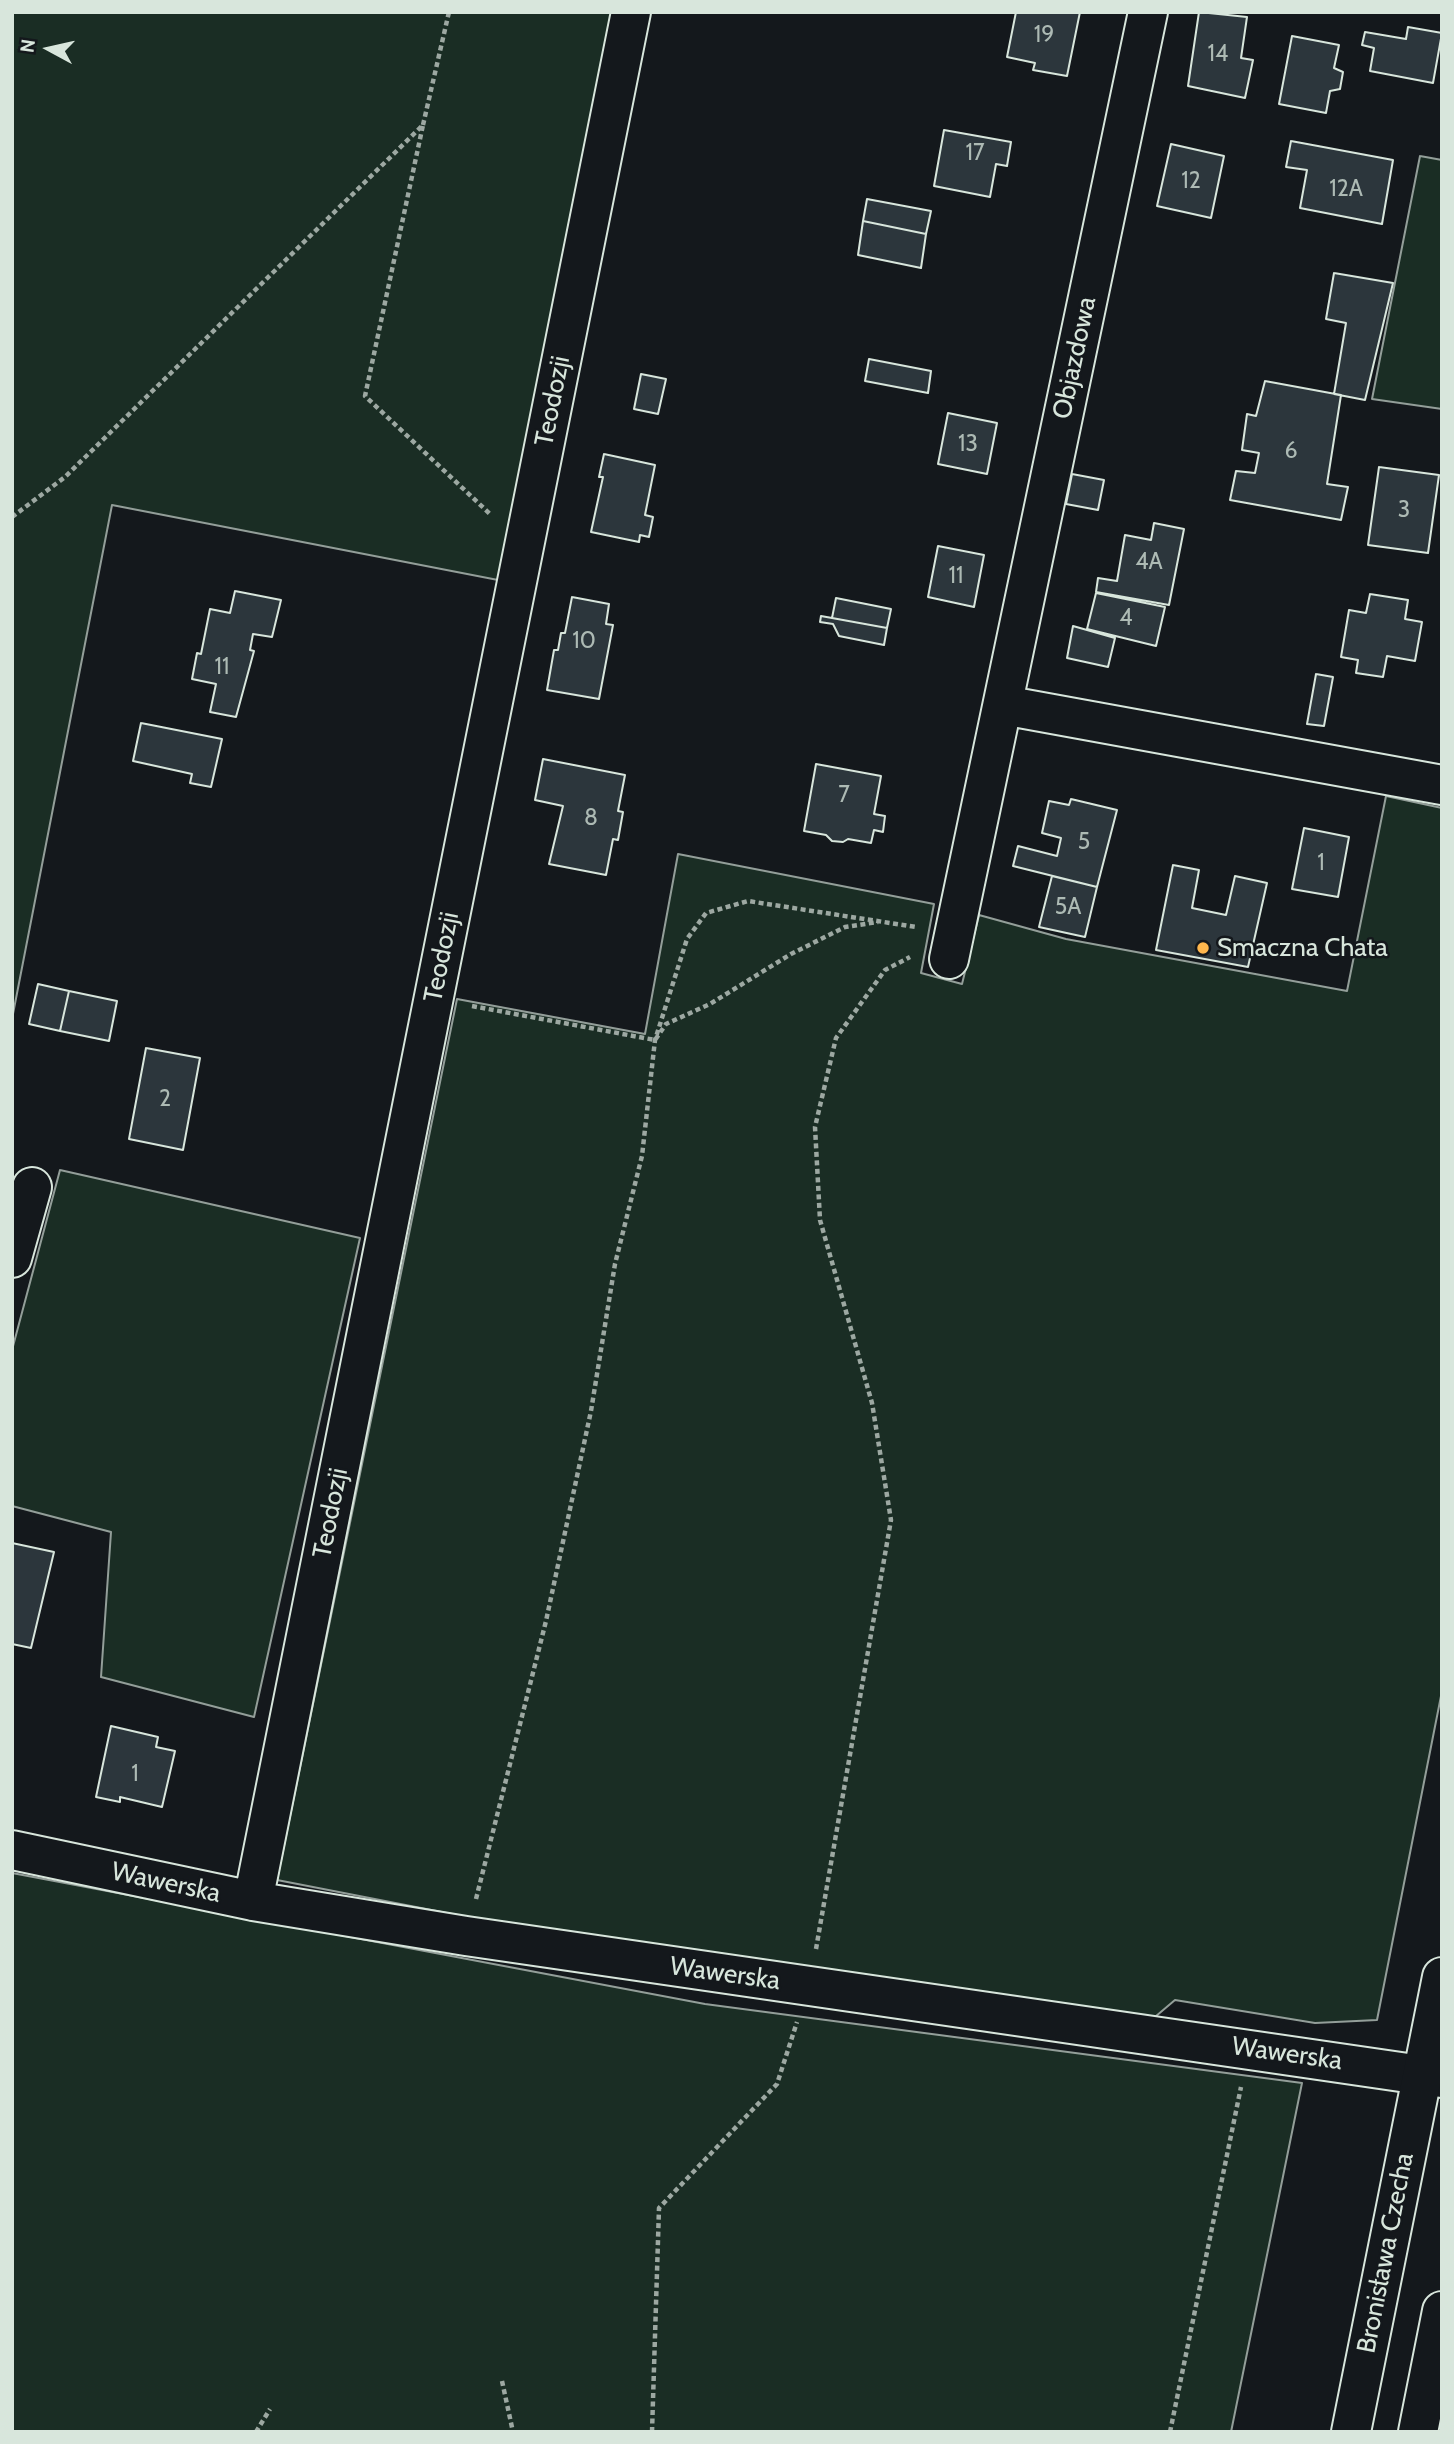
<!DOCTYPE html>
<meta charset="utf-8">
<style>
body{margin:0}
#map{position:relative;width:1454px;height:2444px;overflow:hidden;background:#14181c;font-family:Cabin,sans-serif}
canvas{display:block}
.frame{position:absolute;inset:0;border:14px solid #d8e6dc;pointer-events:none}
.north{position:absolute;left:14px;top:14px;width:70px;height:70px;-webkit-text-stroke:5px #14181c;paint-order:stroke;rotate:278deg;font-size:19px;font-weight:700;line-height:28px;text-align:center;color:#d8e6dc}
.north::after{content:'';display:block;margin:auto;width:24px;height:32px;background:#d8e6dc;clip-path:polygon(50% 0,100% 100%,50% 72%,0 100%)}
</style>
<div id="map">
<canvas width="1454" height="2444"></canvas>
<div class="frame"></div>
<div class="north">N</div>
</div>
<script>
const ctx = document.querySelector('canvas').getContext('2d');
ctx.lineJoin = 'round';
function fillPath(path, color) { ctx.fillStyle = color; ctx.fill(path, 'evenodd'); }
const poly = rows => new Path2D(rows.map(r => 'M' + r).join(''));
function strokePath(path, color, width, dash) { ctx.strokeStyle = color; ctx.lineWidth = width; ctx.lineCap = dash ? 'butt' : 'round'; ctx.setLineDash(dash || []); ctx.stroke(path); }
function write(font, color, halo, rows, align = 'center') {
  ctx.font = font + ' Cabin,sans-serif'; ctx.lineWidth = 5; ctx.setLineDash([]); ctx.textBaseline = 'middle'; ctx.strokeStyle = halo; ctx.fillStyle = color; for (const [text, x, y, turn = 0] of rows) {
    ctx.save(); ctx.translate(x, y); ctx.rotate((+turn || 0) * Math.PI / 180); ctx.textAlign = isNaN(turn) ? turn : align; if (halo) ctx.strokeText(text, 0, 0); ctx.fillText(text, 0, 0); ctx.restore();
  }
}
const green = poly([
 [12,12,615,12,498,580,112,505,12,1019,12,12],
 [1420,156,1442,160,1442,409,1372,399,1420,156],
 [1386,796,1442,808,1442,1691,1377,2020,1315,2023,1175,2000,1149,2022,632,1949,277,1880,457,999,645,1034,678,854,934,904,921,973,962,984,979,915,1066,939,1347,991,1386,796],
 [60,1170,360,1238,254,1717,101,1677,111,1532,12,1506,12,1350,60,1170],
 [12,1873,705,2004,1302,2083,1231,2432,12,2432,12,1873]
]);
fillPath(green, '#1a2d24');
strokePath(green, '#939e99', 2);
const building = poly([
 [1016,12,1080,12,1067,76,1033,70,1035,63,1007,57,1016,12],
 [1199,12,1247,17,1241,58,1253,60,1245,98,1188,86,1199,12],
 [1408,27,1442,33,1433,83,1370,71,1374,48,1362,45,1365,32,1406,39,1408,27],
 [1292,36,1339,45,1334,68,1343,72,1340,89,1330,91,1326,113,1279,104,1292,36],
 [944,130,1011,142,1007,166,996,164,990,197,934,186,944,130],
 [1291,141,1393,160,1382,224,1300,208,1307,170,1286,167,1291,141],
 [1171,144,1224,156,1211,218,1157,206,1171,144],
 [867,199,931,211,926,234,863,221,867,199],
 [863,221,926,234,921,268,858,255,863,221],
 [1334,273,1393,283,1365,400,1334,394,1346,323,1326,319,1334,273],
 [869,359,931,371,928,393,865,381,869,359],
 [641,374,666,379,658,414,634,409,641,374],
 [1265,381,1341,395,1327,484,1348,487,1341,520,1230,500,1236,471,1255,473,1259,453,1242,450,1247,414,1256,416,1265,381],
 [948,413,997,423,987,474,938,464,948,413],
 [604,454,655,465,645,515,653,517,649,537,640,535,639,542,591,532,603,477,599,477,604,454],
 [1379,467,1439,475,1428,553,1368,545,1379,467],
 [1072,474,1104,480,1098,510,1066,504,1072,474],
 [1154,523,1184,529,1169,605,1096,592,1098,578,1117,581,1125,535,1151,540,1154,523],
 [938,546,984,555,974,607,928,597,938,546],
 [235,591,281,600,272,637,253,634,250,650,254,651,236,717,210,712,216,684,192,679,197,653,201,654,210,609,230,613,235,591],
 [1096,593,1165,607,1156,646,1087,629,1096,593],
 [1370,594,1408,600,1405,619,1422,622,1415,661,1387,656,1383,677,1356,673,1358,660,1341,657,1349,610,1366,613,1370,594],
 [572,597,609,604,606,624,613,625,599,699,547,690,554,650,558,650,561,633,565,633,572,597],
 [836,598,891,609,887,628,832,618,836,598],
 [821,616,887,628,884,645,839,636,833,624,820,622,821,616],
 [1073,626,1115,638,1108,667,1067,658,1073,626],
 [1316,674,1333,677,1324,726,1307,724,1316,674],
 [141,723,222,739,211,787,190,783,192,774,133,761,141,723],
 [543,759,625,775,618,811,623,812,618,840,613,839,606,875,549,864,563,806,535,800,543,759],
 [816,764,881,776,874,814,885,816,883,832,874,830,871,843,848,839,843,842,832,841,826,835,804,831,816,764],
 [1071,799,1117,810,1097,887,1013,866,1018,846,1057,856,1061,838,1042,833,1049,801,1069,805,1071,799],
 [1304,828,1349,837,1338,897,1292,889,1304,828],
 [1173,865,1199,870,1192,908,1226,915,1235,876,1267,883,1248,967,1156,950,1173,865],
 [1052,876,1097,887,1085,937,1039,927,1052,876],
 [38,984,69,991,60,1031,29,1024,38,984],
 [69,991,117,1001,109,1041,60,1031,69,991],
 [146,1048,200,1058,183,1150,129,1139,146,1048],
 [12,1543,54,1552,31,1648,12,1644,12,1543],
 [111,1726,158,1737,156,1747,175,1751,162,1807,120,1797,120,1802,96,1797,111,1726]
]);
fillPath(building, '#2c363c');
strokePath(building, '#d8e6dc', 2);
const minor = poly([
 [1003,705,1442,785],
 [949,959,1148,12],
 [12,1258,32,1187],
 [12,1850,253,1901,466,1936,1442,2078],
 [253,1901,631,12]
]);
const major = poly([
 [1351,2432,1442,1977],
 [1418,2432,1442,2311]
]);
strokePath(minor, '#d8e6dc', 42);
strokePath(major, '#d8e6dc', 42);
strokePath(poly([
 [423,125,449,12],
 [12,517,65,477,423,125,365,396,490,514],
 [472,1006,655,1040,666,1024,710,1004,791,954,845,927,878,922],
 [476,1899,546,1621,591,1411,615,1264,642,1156,655,1040,687,939,706,913,748,901,916,927],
 [816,1949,891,1520,872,1403,820,1220,815,1127,836,1038,885,970,910,957],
 [502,2381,513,2432],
 [256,2432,270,2409],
 [652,2432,659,2208,777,2084,797,2022],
 [1170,2432,1241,2087]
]), '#9da8a2', 4.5, [5, 3.5]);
strokePath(minor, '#14181c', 38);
strokePath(major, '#14181c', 38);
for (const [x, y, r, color] of [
 [1203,948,7,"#ffb74d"]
]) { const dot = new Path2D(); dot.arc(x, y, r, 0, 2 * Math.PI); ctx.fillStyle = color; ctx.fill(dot); strokePath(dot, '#14181c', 2.5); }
write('23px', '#adbab4', null, [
 ["19",1044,35],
 ["14",1218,54],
 ["17",975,153],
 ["12",1191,181],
 ["12A",1346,189],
 ["13",968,444],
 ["6",1291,451],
 ["3",1404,510],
 ["4A",1149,562],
 ["11",956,576],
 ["4",1126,618],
 ["10",584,641],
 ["11",222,667],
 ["7",844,795],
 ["8",591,818],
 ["5",1084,842],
 ["1",1321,863],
 ["5A",1068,907],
 ["2",165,1099],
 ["1",135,1774]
]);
write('26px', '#d8e6dc', '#14181c', [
 ["Objazdowa",1075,358,-78],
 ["Teodozji",553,401,-79],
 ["Teodozji",442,957,-79],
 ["Teodozji",331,1513,-79],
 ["Wawerska",166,1883,12],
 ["Wawerska",725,1974,8],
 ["Wawerska",1287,2054,8],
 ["Bronisława Czecha",1386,2253,-79]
]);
write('26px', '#d8e6dc', '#14181c', [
 ["Smaczna Chata",1217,948]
], 'left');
</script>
